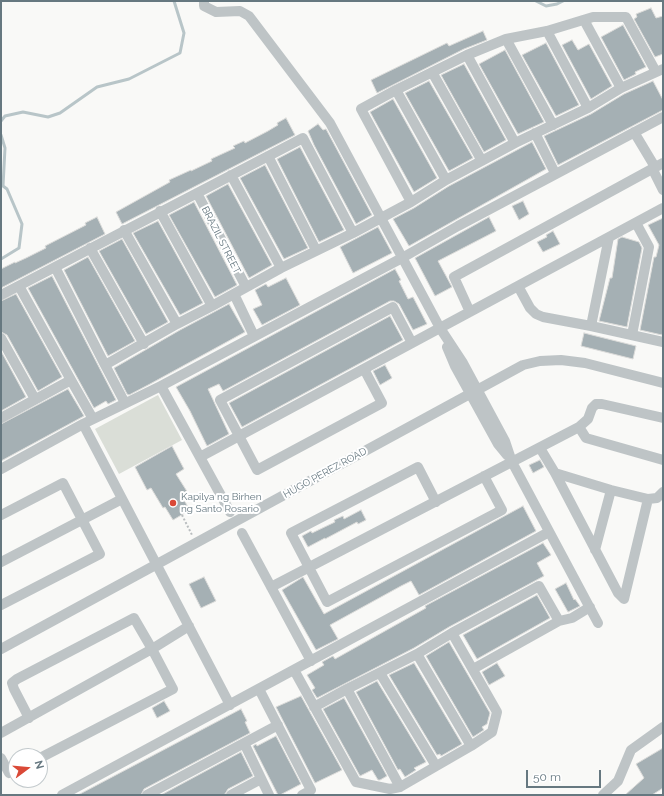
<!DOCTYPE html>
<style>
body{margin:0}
#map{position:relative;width:664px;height:796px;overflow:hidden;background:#f9f9f7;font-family:Raleway,sans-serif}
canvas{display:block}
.frame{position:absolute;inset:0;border:2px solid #667880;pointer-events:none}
.north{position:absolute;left:8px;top:748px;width:40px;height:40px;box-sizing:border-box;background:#fff;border:1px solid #c2c9cc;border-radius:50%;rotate:74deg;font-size:11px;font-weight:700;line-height:16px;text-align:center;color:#667880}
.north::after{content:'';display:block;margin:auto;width:14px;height:18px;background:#da4937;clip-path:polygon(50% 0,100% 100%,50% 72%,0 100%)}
.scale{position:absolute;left:526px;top:770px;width:75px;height:18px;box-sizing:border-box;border:2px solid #667880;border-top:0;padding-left:5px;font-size:12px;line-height:14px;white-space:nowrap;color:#667880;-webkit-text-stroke:3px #fff;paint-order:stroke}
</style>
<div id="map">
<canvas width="664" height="796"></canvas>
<div class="frame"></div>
<div class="north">N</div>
<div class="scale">50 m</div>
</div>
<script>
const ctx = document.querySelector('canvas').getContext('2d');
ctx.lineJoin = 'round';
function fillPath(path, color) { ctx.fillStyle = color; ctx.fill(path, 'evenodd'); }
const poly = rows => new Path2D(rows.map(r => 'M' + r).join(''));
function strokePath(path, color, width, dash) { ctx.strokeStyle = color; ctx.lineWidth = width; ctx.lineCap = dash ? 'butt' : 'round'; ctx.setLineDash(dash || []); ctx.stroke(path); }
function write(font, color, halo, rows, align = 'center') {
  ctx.font = font + ' Raleway,sans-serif'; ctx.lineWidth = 4; ctx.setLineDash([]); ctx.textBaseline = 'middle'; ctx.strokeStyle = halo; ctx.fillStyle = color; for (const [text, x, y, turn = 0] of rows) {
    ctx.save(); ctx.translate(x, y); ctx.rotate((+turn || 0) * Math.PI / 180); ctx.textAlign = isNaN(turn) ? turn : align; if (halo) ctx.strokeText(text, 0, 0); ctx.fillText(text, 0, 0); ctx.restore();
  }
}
fillPath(poly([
 [158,395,182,440,119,474,95,429]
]), '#daded7');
strokePath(poly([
 [536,1,546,6,557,4,563,1],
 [1,121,5,116,23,112,48,117,60,113,97,87,129,79,180,53,184,33,174,1],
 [1,135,5,148,3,186,7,189,22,224,19,248,1,259]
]), '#b8c5c8', 3);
const building = poly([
 [651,8,656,18,663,16,663,54,655,57,634,19,637,17,636,14,651,8],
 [623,25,646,67,635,72,636,74,624,80,601,37,623,25],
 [483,31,487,40,464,49,377,93,371,80,447,43,449,46,483,31],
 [572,40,578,50,589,44,612,86,591,99,562,45,572,40],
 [546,43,579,105,556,116,522,55,546,43],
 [505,50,544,122,518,134,479,64,505,50],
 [464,64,506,140,484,152,441,75,464,64],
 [429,81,473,158,449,171,405,93,429,81],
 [653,81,663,100,663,110,558,165,544,136,591,114,624,94,653,81],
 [393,99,437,178,414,192,370,112,393,99],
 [286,118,295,135,122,224,116,212,170,182,169,180,191,170,191,171,212,161,211,159,235,148,233,146,244,141,245,143,268,131,278,125,277,123,286,118],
 [318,124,323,130,326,129,372,215,356,224,314,145,308,131,318,124],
 [532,142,546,169,409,246,393,219,414,208,449,186,532,142],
 [300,147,344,230,319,242,277,159,300,147],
 [265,165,308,248,284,259,240,178,265,165],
 [228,184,272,265,249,278,206,196,228,184],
 [523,201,529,214,519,220,512,206,523,201],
 [194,202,237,285,215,297,169,215,194,202],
 [97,217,105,234,1,288,1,269,15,262,15,263,26,258,46,248,45,246,86,225,85,223,97,217],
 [489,217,496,231,438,261,452,287,435,296,415,258,489,217],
 [663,218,663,331,662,335,640,330,654,257,656,257,659,245,648,225,663,218],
 [158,221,203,303,180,315,133,233,158,221],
 [378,227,392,253,353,273,340,247,378,227],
 [553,231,560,244,543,252,537,242,547,237,546,235,553,231],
 [622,237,639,242,642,248,627,327,599,321,610,278,612,278,618,239,622,237],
 [122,239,168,322,146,334,99,251,122,239],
 [88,257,135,341,108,356,64,270,88,257],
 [395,269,401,280,399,281,408,299,413,297,427,324,413,330,399,304,394,301,390,301,223,391,219,384,208,389,229,434,207,446,190,411,176,387,395,269],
 [52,276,116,400,108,404,106,401,94,408,28,288,52,276],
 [286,278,300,305,262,325,253,309,262,305,255,290,266,284,268,287,286,278],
 [16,294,62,377,38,391,7,335,1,332,1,301,16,294],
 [229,304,245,332,150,384,129,395,127,394,114,368,180,330,229,304],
 [390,316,403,340,242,427,229,403,390,316],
 [584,333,636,346,633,359,581,346,584,333],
 [1,351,26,397,1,411,1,351],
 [385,365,392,378,380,385,373,371,385,365],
 [68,389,84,416,1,461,1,424,68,389],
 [172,446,184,469,176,474,188,493,182,497,190,510,173,520,165,507,163,508,151,488,147,490,135,467,172,446],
 [540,460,544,467,533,473,529,465,540,460],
 [523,506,536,531,419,595,411,581,401,586,330,625,338,639,316,650,282,590,303,577,324,614,523,506],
 [361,510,366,520,358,524,357,522,325,539,325,538,308,547,302,536,311,531,312,533,335,522,334,520,343,516,344,519,361,510],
 [543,543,551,555,537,563,544,576,449,627,414,648,317,698,312,690,315,688,307,675,324,665,322,662,333,656,335,659,426,608,425,606,543,543],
 [204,577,216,601,201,608,189,584,204,577],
 [566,583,574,600,575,599,580,606,568,612,555,589,566,583],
 [537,595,550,618,477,659,463,635,537,595],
 [449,642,490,713,487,724,482,727,484,730,473,737,426,656,449,642],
 [414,663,462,744,441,756,440,754,437,755,389,675,414,663],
 [497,663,505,676,489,685,482,672,497,663],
 [377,681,426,762,414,768,416,770,405,777,400,769,398,770,356,692,377,681],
 [301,696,342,770,315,783,276,707,301,696],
 [344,698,387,776,380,780,378,780,372,770,360,776,323,709,344,698],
 [164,701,170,711,157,718,152,708,164,701],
 [241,709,247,721,245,722,250,733,144,789,141,795,78,795,241,709],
 [276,736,301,784,280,795,278,795,253,746,256,744,257,746,276,736],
 [663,748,663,788,652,795,625,795,644,778,636,764,663,748],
 [241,752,253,776,228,789,225,794,223,795,161,795,241,752]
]);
fillPath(building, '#a5b0b4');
strokePath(building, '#dbdbd9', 1);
strokePath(poly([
 [182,515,192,535]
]), '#b9bdbf', 2, [2, 2]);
strokePath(poly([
 [204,1,204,6,216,12,240,11,249,16,330,123,440,328,463,363,505,441,512,462,598,623],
 [584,20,621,88],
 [547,31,588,108],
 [506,39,553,125],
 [467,55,515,143],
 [432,72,482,161],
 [396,90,446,180],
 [634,132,655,167],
 [535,133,555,173],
 [268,156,316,250],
 [652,168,663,190],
 [231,175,281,268],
 [197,193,246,287],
 [411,202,361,109,396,90,467,55,506,39,547,31,593,17,626,17,656,72],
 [160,211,212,306],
 [124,230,177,324],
 [90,248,144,344],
 [55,267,105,365,177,324,212,306,281,268,353,233,411,202,446,180,515,143,588,108,621,88,663,69],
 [518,286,530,308,536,314,543,317,591,326,663,342],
 [234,294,254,336],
 [1,295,303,138,353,233],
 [470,312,454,277,663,163],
 [591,326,609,237],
 [632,335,649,247,636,223],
 [1,338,35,399],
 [447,347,455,366,498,444,507,455],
 [105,365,125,403],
 [364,369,382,403,257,470,220,400,393,307,412,343],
 [71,380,93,419],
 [161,386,230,512],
 [1,418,71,380,19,286],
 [83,424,230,705],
 [579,427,586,438,663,460],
 [540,448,555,473,618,593,624,599],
 [200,457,663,208],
 [1,469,83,424,161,386,402,258,458,226,663,117],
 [555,473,611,490,648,499,657,498,663,492],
 [436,502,418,467,291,533,327,602,502,510,484,476],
 [1,515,63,483,100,554,1,605],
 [242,533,311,661],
 [595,550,611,490],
 [1,562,122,499],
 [271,587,579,427,588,419,592,408,596,404,602,404,663,418],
 [624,599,648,499],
 [1,649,523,365,540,361,561,360,585,363,663,383],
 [417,654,471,746],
 [473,669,559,621,572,618,590,607],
 [294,670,356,782,390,789,400,787,471,746,492,732,497,712,452,633],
 [380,673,436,766],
 [259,689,311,790,302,795],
 [347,689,400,787],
 [314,707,347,689,417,654,452,633,539,586,559,621],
 [29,718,14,689,12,683,17,679,134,618,152,649,173,689,40,758],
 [1,733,152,649,189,626],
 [244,743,269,795],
 [1,758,9,773,16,770],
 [62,795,549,532],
 [147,795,278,725],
 [231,795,261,779],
 [603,795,618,781,631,750,663,727]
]), '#bec4c6', 10);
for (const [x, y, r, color] of [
 [173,503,4,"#da4937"]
]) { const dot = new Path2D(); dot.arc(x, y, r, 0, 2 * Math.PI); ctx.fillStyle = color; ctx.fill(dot); strokePath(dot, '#fff', 1.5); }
write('10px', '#667880', '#fff', [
 ["BRAZIL STREET",221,240,63],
 ["HUGO PEREZ ROAD",325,473,-29]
]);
write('10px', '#667880', '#fff', [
 ["Kapilya ng Birhen",181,497],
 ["ng Santo Rosario",181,509]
], 'left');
</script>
